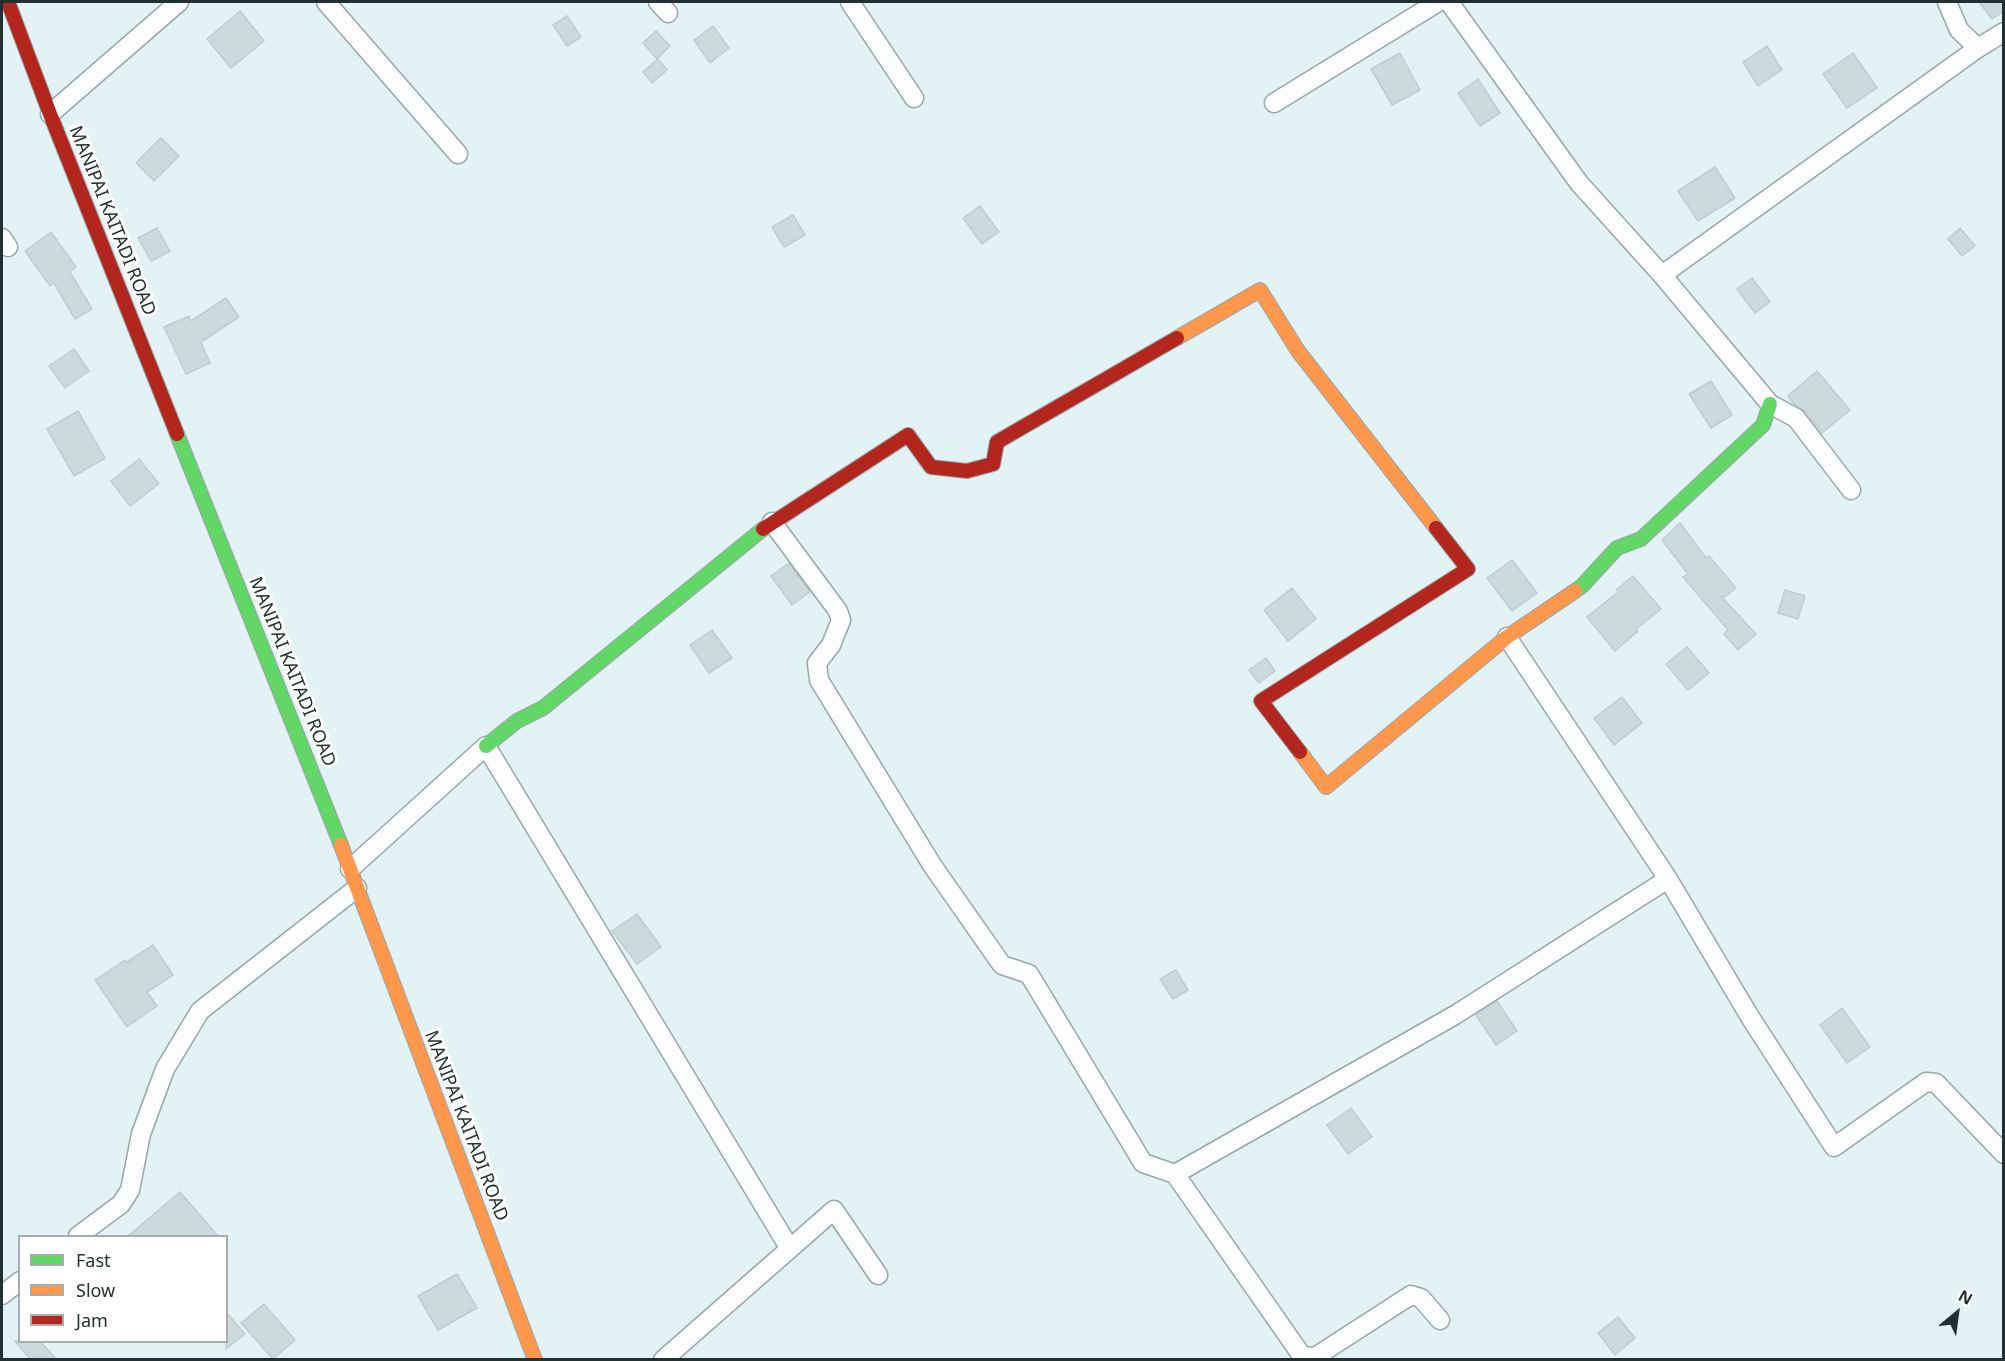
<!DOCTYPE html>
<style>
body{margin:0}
#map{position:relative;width:2005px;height:1361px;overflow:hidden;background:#e3f2f5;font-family:"Noto Sans",sans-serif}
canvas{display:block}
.frame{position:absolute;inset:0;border:3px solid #223032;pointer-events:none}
.legend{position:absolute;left:18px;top:1235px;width:210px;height:108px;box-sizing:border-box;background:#fff;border:2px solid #a7acad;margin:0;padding:8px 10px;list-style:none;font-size:18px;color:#223032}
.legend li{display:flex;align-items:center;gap:12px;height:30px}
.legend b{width:30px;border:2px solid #a7acad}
.north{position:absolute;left:1927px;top:1283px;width:60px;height:60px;-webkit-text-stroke:4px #fff;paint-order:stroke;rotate:29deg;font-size:16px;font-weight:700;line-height:24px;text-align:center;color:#223032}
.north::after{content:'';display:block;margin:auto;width:21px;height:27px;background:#223032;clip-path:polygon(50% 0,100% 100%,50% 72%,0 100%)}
</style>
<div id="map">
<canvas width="2005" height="1361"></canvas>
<div class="frame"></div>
<ul class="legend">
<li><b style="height:8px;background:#63d668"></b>Fast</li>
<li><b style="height:8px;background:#ff974d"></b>Slow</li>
<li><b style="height:8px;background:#b3261e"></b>Jam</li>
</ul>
<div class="north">N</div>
</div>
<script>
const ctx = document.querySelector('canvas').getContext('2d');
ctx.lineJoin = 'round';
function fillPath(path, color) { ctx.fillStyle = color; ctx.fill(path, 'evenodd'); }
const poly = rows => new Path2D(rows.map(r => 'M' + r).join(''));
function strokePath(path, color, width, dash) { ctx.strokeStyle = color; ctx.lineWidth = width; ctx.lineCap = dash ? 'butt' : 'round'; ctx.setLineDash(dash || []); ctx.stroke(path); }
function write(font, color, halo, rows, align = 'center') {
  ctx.font = font + ' "Noto Sans",sans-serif'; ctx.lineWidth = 6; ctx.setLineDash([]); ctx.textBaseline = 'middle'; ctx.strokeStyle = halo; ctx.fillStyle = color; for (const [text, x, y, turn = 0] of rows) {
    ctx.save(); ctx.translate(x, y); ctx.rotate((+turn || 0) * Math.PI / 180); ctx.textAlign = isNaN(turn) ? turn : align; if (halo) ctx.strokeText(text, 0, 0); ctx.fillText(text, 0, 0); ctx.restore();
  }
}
const building = poly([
 [1979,2,2004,2,2004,11,1992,19,1979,2],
 [240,11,264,41,231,68,207,39,240,11],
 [567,16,581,37,567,46,553,25,567,16],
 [713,26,729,48,710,63,694,40,713,26],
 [656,31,670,46,657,59,643,43,656,31],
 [1767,46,1782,70,1758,86,1743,62,1767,46],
 [1400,53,1420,90,1392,105,1371,69,1400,53],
 [1853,53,1877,88,1847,108,1823,74,1853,53],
 [658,59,667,70,652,83,643,72,658,59],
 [1478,79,1500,113,1480,126,1458,93,1478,79],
 [161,138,179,156,154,181,136,163,161,138],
 [1715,167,1735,198,1698,221,1678,191,1715,167],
 [980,206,999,232,982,244,963,218,980,206],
 [793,215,805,235,784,247,772,227,793,215],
 [157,228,170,251,151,261,138,238,157,228],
 [1960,228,1975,246,1962,256,1948,239,1960,228],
 [51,232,76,267,70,272,92,309,75,319,54,283,50,286,25,251,51,232],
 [1752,278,1770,302,1755,313,1737,289,1752,278],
 [226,298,239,317,201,342,210,363,186,374,164,327,189,316,191,321,226,298],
 [74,349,89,371,65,388,49,366,74,349],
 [1817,371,1850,410,1822,433,1805,411,1795,405,1788,396,1817,371],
 [1711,381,1732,415,1711,428,1689,394,1711,381],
 [78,411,105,458,74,476,47,429,78,411],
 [139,459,159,484,130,506,111,481,139,459],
 [1680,523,1706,558,1709,556,1736,588,1725,597,1721,596,1756,634,1738,650,1724,634,1728,630,1683,577,1688,574,1662,540,1680,523],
 [1512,560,1537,593,1512,611,1487,578,1512,560],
 [789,563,810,592,792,605,771,576,789,563],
 [1633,576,1661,609,1636,629,1638,631,1615,651,1587,617,1618,592,1616,590,1633,576],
 [1292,588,1316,619,1288,641,1264,610,1292,588],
 [1785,590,1805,596,1798,619,1778,613,1785,590],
 [712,630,732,658,709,673,690,645,712,630],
 [1687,647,1709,673,1688,690,1666,664,1687,647],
 [1266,658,1275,671,1259,683,1249,670,1266,658],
 [1622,697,1642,723,1614,745,1594,718,1622,697],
 [637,914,661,947,637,964,612,931,637,914],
 [153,945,173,975,147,992,157,1006,127,1027,95,980,125,960,127,962,153,945],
 [1176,970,1188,990,1173,999,1160,979,1176,970],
 [1497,1001,1517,1031,1496,1045,1476,1015,1497,1001],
 [1842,1008,1870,1047,1847,1063,1820,1025,1842,1008],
 [1351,1108,1372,1137,1348,1154,1327,1125,1351,1108],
 [180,1192,218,1236,128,1236,180,1192],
 [457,1274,477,1308,438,1330,418,1296,457,1274],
 [264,1304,295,1340,273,1359,241,1323,264,1304],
 [226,1312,245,1334,226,1349,226,1312],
 [1618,1317,1635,1338,1615,1355,1598,1333,1618,1317],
 [15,1341,40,1341,56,1359,30,1359,15,1341]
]);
fillPath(building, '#ccdadc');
strokePath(building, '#c0cdd0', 1.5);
const street = poly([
 [326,2,458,154],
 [658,2,668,13],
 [850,2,914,98],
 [1449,2,1579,183,1662,275,1978,48,2004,32],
 [1947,2,1959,30,1978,48],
 [1274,103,1438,2],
 [50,114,179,2],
 [2,238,8,247],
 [1662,275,1770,404,1796,418,1851,490],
 [772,522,838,611,841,620,831,645,817,663,819,680,932,865,1002,965,1029,974,1143,1163,1175,1174,1455,1015,1668,879,1507,637],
 [350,869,486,746,790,1249],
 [1668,879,1750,1017,1834,1147,1926,1082,1936,1083,2004,1154],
 [1175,1174,1302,1356,1315,1357,1411,1295,1421,1298,1440,1320],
 [78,1236,121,1204,130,1190,141,1134,165,1069,200,1011,357,888],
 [2,1295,20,1281],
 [663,1360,834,1210,878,1275]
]);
const fast = poly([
 [177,434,341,845],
 [1575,591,1582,586,1617,548,1641,539,1763,425,1770,404],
 [486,746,517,721,543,708,763,529]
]);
const slow = poly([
 [1177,338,1260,290,1298,351,1436,528],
 [1300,752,1326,787,1507,637,1575,591],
 [341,845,535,1360]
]);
const jam = poly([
 [8,2,50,114,177,434],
 [763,529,908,435,931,467,967,471,993,464,997,442,1177,338],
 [1300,752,1261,701,1468,569,1436,528]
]);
strokePath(street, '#99a6a8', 21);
strokePath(fast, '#99a6a8', 16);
strokePath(slow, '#99a6a8', 16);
strokePath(jam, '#99a6a8', 16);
strokePath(street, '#fbfdfe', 18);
strokePath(fast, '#63d668', 14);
strokePath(slow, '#ff974d', 14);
strokePath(jam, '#b3261e', 14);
write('18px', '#223032', '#fff', [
 ["MANIPAI KAITADI ROAD",112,221,68],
 ["MANIPAI KAITADI ROAD",292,672,68],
 ["MANIPAI KAITADI ROAD",466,1126,69]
]);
</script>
